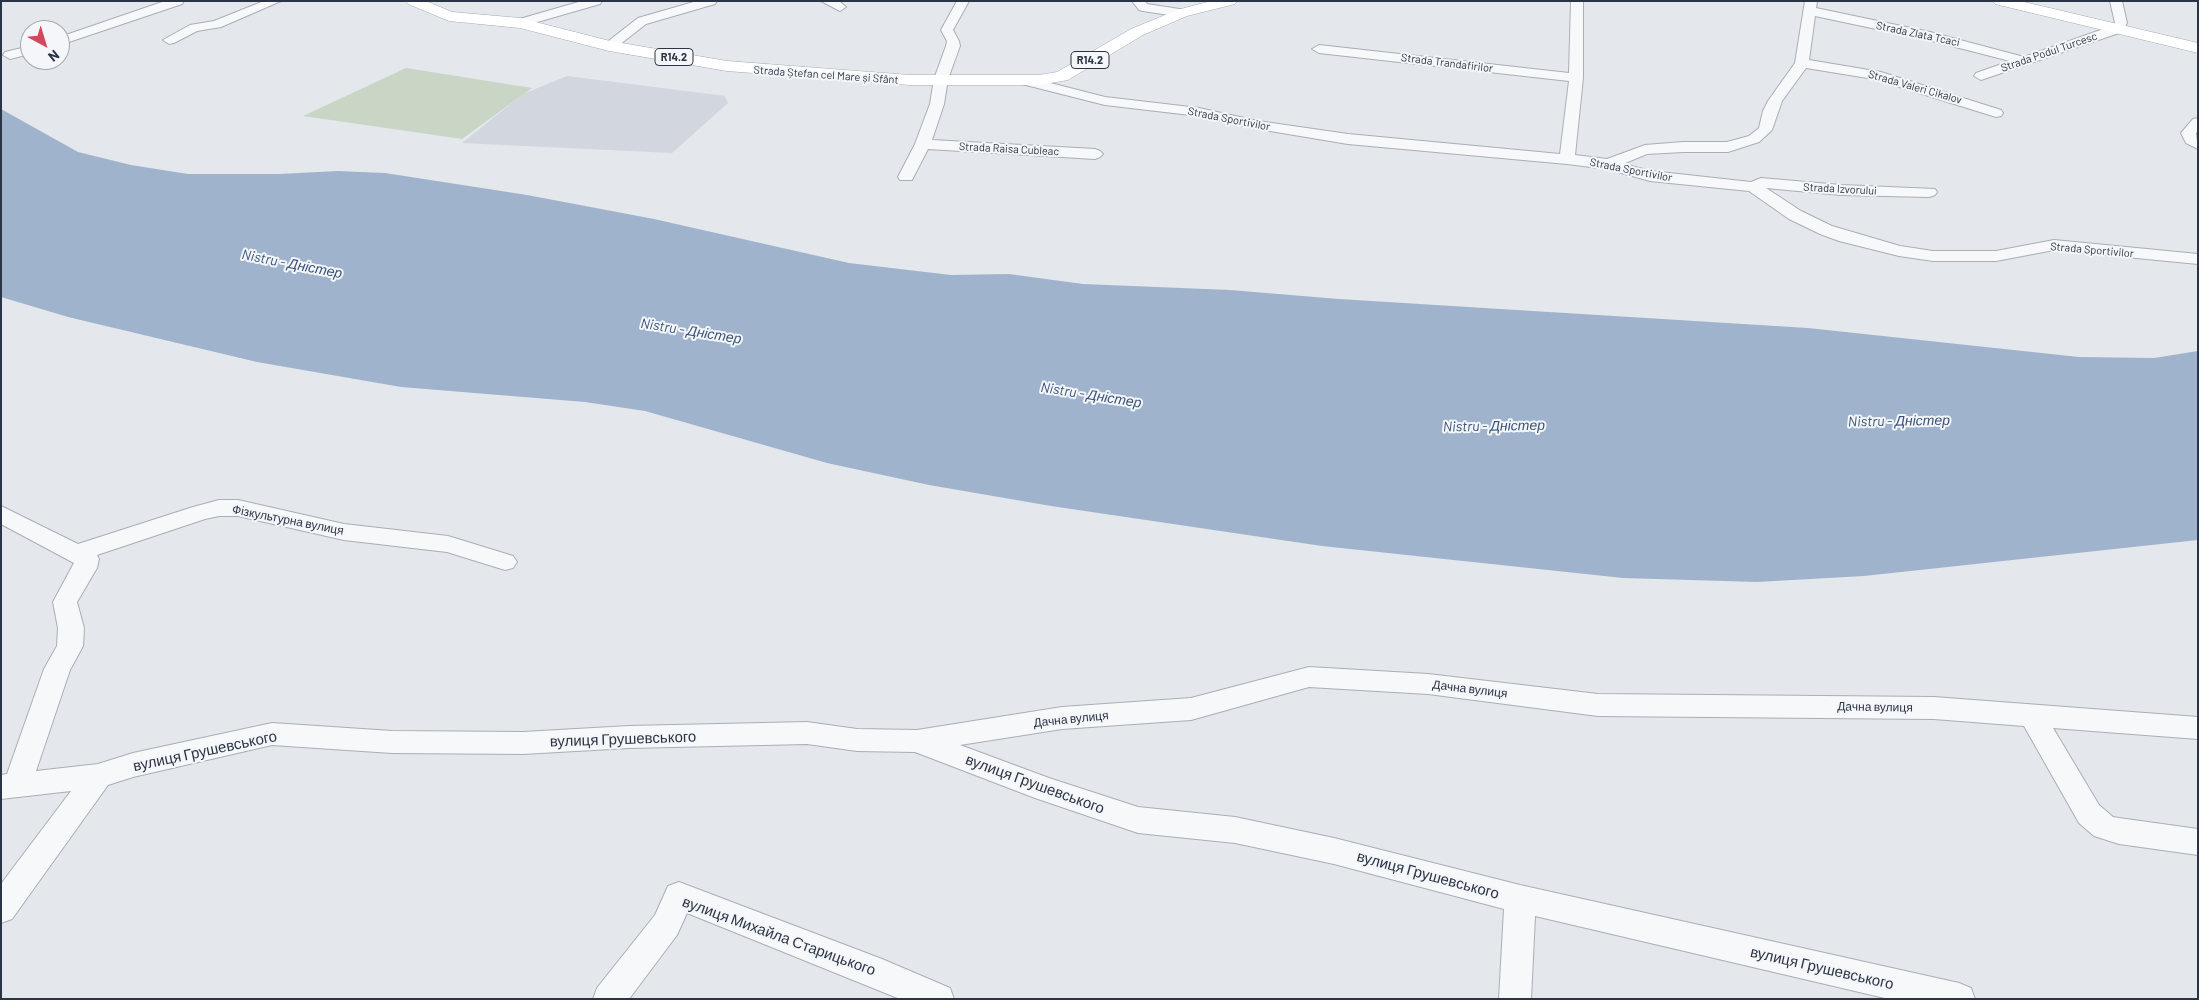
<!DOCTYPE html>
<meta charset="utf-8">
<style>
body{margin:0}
#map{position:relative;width:2199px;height:1000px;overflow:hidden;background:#e4e7ec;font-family:Barlow,sans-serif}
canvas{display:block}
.frame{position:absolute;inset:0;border:2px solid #2b3445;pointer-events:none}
.north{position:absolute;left:20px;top:20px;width:50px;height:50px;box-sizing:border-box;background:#f4f6f9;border:1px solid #a4a8b1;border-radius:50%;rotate:141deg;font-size:14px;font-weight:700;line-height:20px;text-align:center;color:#2b3445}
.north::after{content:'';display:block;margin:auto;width:18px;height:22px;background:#d1495b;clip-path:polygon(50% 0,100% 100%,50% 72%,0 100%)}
</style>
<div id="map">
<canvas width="2199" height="1000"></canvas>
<div class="frame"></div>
<div class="north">N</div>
</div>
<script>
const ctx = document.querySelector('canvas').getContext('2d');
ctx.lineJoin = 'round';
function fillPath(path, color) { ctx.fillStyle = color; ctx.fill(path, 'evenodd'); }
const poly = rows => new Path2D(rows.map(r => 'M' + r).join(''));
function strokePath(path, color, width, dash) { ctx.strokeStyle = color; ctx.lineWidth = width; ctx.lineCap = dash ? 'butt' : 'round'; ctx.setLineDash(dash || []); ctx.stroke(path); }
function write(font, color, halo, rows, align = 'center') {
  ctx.font = font + ' Barlow,sans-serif'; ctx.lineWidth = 4; ctx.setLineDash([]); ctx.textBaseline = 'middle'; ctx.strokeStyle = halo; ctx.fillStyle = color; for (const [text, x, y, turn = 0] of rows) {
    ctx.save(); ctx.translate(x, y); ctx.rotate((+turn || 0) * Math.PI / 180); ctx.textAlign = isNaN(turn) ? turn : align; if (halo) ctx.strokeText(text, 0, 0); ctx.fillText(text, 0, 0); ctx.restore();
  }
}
fillPath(poly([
 [567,76,725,96,728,103,672,153,462,143,523,94]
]), '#d2d6de');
fillPath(poly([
 [406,68,532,88,462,139,303,116]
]), '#c9d6c5');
fillPath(poly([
 [1,109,78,152,131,165,188,174,279,174,338,171,385,173,527,195,654,219,849,263,951,275,1009,274,1083,284,1230,290,1339,299,1808,328,2079,357,2154,358,2198,351,2198,540,1864,576,1757,582,1623,578,1322,546,1051,506,929,485,827,463,645,411,585,402,401,387,257,362,68,317,1,297]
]), '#9fb4cc');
const minor = poly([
 [165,1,184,1,182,4,60,45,60,37,165,1],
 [264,1,281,1,221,27,197,31,174,43,169,44,163,40,190,25,214,21,264,1],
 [582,1,602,1,600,4,520,27,514,23,516,20,582,1],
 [697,1,717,1,715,4,646,24,614,49,604,49,602,46,638,18,697,1],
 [821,1,839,1,846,7,840,11,821,1],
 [957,1,969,1,953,30,959,41,960,46,948,79,944,104,932,140,1095,149,1100,151,1103,154,1100,157,1095,159,928,149,912,180,900,180,898,177,915,144,930,104,934,79,946,46,947,41,941,30,957,1],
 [1132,1,1145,1,1147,4,1186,10,1188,13,1182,17,1143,11,1139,10,1132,1],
 [1571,1,1583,1,1583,78,1575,155,1607,159,1645,145,1683,142,1727,142,1749,136,1759,128,1763,111,1768,101,1795,63,1805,1,1817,1,1816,8,1930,32,2024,57,2112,26,2115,23,2110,1,2122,1,2127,23,2122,32,1981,80,1974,76,1976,73,2010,61,1928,40,1815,16,1809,60,1881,72,2001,110,2003,113,2001,116,1996,117,1874,79,1806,68,1782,101,1772,130,1759,142,1728,152,1683,152,1647,154,1623,164,1651,171,1751,182,1761,178,1841,185,1935,189,1937,192,1935,195,1929,197,1841,195,1766,188,1801,211,1832,226,1900,246,1933,251,1996,251,2054,240,2198,254,2198,264,2054,250,1996,261,1933,261,1899,256,1839,241,1820,234,1789,219,1749,191,1650,181,1607,169,1567,164,1348,144,1258,129,1199,116,1105,105,1018,83,1016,80,1023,76,1105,97,1199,108,1258,121,1348,134,1560,154,1569,81,1319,53,1312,49,1319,45,1569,73,1571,1],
 [30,46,30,54,10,59,3,55,5,52,30,46],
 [2198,118,2198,131,2196,133,2198,149,2186,143,2181,133,2193,119,2198,118],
 [219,500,238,500,344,524,448,536,513,556,517,562,513,568,505,570,447,552,344,540,238,516,219,516,205,519,97,555,99,559,97,568,77,602,84,628,83,646,70,670,36,771,98,764,133,753,272,723,392,731,523,732,629,726,807,722,857,729,917,730,1062,707,1191,698,1309,667,1428,674,1598,694,1934,697,2198,717,2198,739,2053,728,2099,805,2113,817,2119,818,2198,829,2198,855,2119,844,2094,836,2079,823,2024,726,1934,719,1598,716,1428,694,1309,687,1191,720,1062,729,960,745,1049,778,1138,807,1235,817,1334,838,1520,885,1959,983,1971,988,1975,999,1889,999,1535,916,1531,999,1499,999,1504,909,1334,864,1235,843,1138,833,1035,798,915,752,857,751,807,744,629,748,523,754,392,753,272,745,133,777,108,785,12,919,1,923,1,884,71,791,1,799,1,775,7,774,44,669,57,646,58,628,53,602,74,563,1,524,1,506,78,544,193,507,219,500],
 [679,882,882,959,950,988,954,999,900,999,687,913,677,935,629,999,593,999,597,988,655,915,668,886,679,882]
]);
const major = poly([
 [406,1,426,1,452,12,520,18,610,41,727,61,910,75,1039,75,1057,72,1131,29,1177,10,1211,1,1237,1,1235,4,1187,16,1143,35,1068,80,1039,85,910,85,727,71,609,51,520,28,449,21,408,4,406,1],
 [1993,1,2020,1,2198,43,2198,53,1995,4,1993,1]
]);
strokePath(minor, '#a9aeb7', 2);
strokePath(major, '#a3abb8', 1);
fillPath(minor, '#f7f8fa');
fillPath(major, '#fff');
write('11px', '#2b3445', '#f4f6f9', [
 ["Strada Zlata Tcaci",1918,34,12],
 ["Strada Podul Turcesc",2049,52,-19],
 ["Strada Trandafirilor",1447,63,7],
 ["Strada Ștefan cel Mare și Sfânt",826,75,4],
 ["Strada Valeri Cikalov",1915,87,16],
 ["Strada Sportivilor",1229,119,11],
 ["Strada Raisa Cubleac",1009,149,3],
 ["Strada Sportivilor",1631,170,11],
 ["Strada Izvorului",1840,189,3],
 ["Strada Sportivilor",2092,250,5]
]);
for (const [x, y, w] of [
 [674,57,38],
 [1090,60,38]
]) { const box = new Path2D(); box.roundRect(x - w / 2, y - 8.5, w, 17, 4); ctx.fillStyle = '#f4f6f9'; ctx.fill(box); strokePath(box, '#2b3445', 1); }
write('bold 11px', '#2b3445', null, [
 ["R14.2",674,57],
 ["R14.2",1090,60]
]);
write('12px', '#2b3445', '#f4f6f9', [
 ["Фізкультурна вулиця",288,520,11],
 ["Дачна вулиця",1470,689,7],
 ["Дачна вулиця",1875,707,1],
 ["Дачна вулиця",1071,719,-6]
]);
write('italic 14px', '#34527a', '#f4f6f9', [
 ["Nistru - Дністер",292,264,11],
 ["Nistru - Дністер",691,331,9],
 ["Nistru - Дністер",1091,395,9],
 ["Nistru - Дністер",1899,421,-1],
 ["Nistru - Дністер",1494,426,-1]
]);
write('15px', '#2b3445', '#f4f6f9', [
 ["вулиця Грушевського",623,739,-2],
 ["вулиця Грушевського",205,751,-12],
 ["вулиця Грушевського",1035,784,20],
 ["вулиця Грушевського",1428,875,15],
 ["вулиця Михайла Старицького",779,936,20],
 ["вулиця Грушевського",1822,968,13]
]);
</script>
